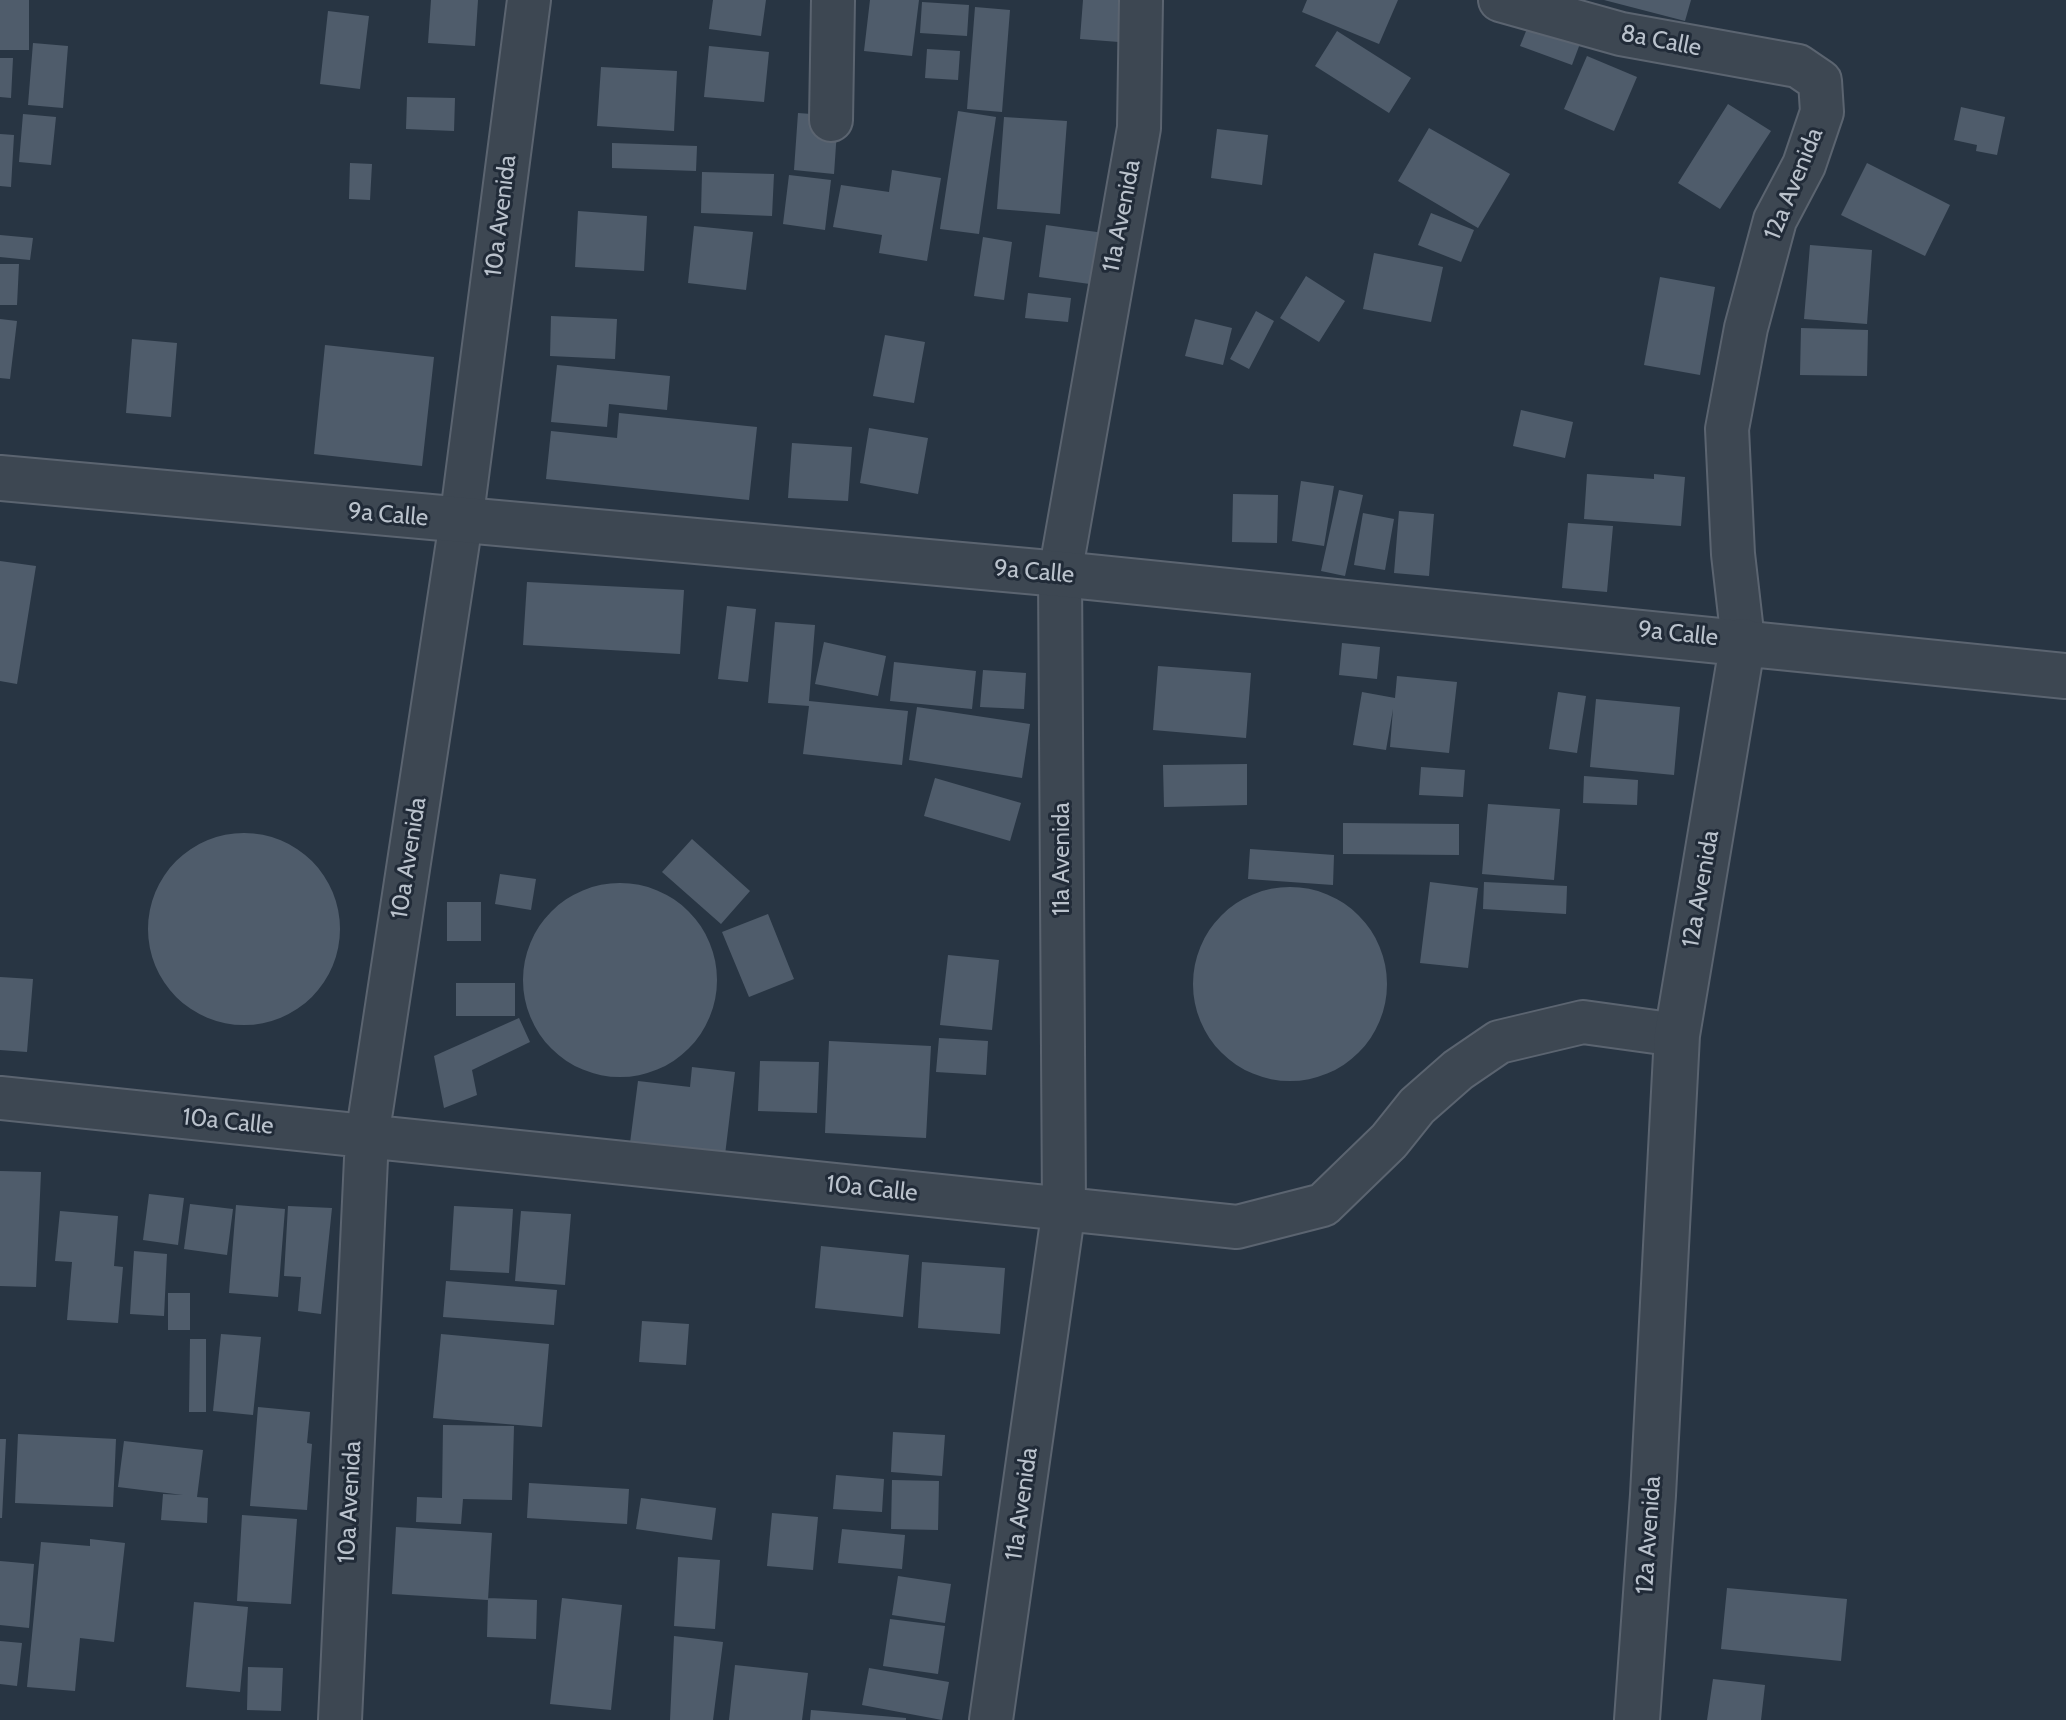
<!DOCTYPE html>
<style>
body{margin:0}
canvas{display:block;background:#283543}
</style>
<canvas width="2066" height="1720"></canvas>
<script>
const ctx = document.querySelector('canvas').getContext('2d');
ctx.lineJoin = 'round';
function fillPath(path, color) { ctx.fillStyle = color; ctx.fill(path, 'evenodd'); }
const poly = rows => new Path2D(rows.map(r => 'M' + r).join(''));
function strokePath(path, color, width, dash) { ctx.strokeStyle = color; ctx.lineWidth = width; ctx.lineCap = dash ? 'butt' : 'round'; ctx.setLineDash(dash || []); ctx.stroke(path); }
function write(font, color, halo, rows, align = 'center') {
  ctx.font = font + ' Cabin,sans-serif'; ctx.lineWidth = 6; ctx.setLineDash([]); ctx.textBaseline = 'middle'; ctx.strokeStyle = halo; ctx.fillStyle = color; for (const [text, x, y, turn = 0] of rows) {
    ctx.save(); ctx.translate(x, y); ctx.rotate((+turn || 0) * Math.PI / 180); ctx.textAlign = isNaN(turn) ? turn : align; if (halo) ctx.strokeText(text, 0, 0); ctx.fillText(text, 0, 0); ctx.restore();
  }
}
fillPath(poly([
 [0,0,29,0,29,50,0,50],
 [431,0,478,0,475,46,428,43],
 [713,0,766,0,761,36,709,29],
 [870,0,919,0,912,56,864,51],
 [1083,0,1122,0,1119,42,1080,39],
 [1307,0,1398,0,1379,44,1302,12],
 [1604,0,1691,0,1685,21],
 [922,2,969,5,967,36,920,33],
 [975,7,1010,10,1002,112,967,109],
 [328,11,369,16,360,89,320,84],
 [1533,14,1584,33,1572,65,1520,46],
 [1337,31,1411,78,1389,113,1315,66],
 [33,43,68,46,63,108,28,105],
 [709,46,769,52,764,102,704,97],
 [927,49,960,51,958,80,925,78],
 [1587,56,1637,77,1614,131,1564,109],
 [0,58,13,58,11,98,0,97],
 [601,67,677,71,674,131,597,126],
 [407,97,455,98,454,131,406,129],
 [1728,104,1771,131,1720,209,1678,183],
 [1961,107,2005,117,1997,155,1976,151,1977,145,1954,140],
 [958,111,996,117,979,234,940,229],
 [798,113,838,116,834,174,794,170],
 [23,114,56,117,51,165,19,162],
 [1004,117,1067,121,1060,214,997,209],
 [1429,128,1510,174,1478,228,1398,181],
 [1217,129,1268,135,1262,185,1211,178],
 [0,134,14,135,11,187,0,186],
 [612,143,697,146,696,171,612,168],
 [350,163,372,164,370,200,349,199],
 [1867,163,1950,205,1925,256,1841,215],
 [892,170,941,178,927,261,879,253,882,235,833,227,841,185,889,192],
 [702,172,774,174,772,216,701,213],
 [789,175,831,180,825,230,783,224],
 [578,211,647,216,644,271,575,267],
 [1431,213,1474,230,1461,262,1418,245],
 [1046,225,1104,233,1097,285,1039,277],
 [694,226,753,232,746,290,688,283],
 [0,235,33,238,30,260,0,257],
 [983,237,1012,242,1004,300,974,296],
 [1810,245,1872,250,1867,324,1804,319],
 [1374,253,1443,267,1431,322,1363,309],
 [0,264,19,264,17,305,0,305],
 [1306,276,1345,301,1319,342,1280,318],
 [1660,277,1715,287,1700,375,1644,365],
 [1028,293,1071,298,1068,322,1025,318],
 [1256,311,1274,321,1249,369,1230,359],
 [551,316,617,319,615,359,550,356],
 [0,319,17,321,10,379,0,378],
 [1195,319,1232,328,1223,365,1185,356],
 [1801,328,1868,330,1867,376,1800,375],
 [885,335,925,342,914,403,873,396],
 [132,339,177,343,171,417,126,413],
 [325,345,434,357,422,466,314,454],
 [557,365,670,376,667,410,609,404,607,427,551,422],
 [1521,410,1573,422,1565,458,1513,446],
 [619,413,757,427,749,500,546,479,551,431,617,438],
 [869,428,928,438,918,494,860,483],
 [792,443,852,447,848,501,788,498],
 [1587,474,1654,479,1654,474,1685,477,1681,526,1584,519],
 [1301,481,1334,486,1324,546,1292,541],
 [1339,490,1363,495,1345,576,1321,571],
 [1233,494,1278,495,1277,543,1232,542],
 [1399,511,1434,514,1429,576,1394,573],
 [1363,513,1394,519,1385,570,1354,565],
 [1568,523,1613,526,1607,592,1562,588],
 [0,561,36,566,17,684,0,681],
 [527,582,684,590,680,654,523,645],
 [727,606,756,609,748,682,718,679],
 [775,622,815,625,809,701,908,711,902,765,803,754,809,706,768,703],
 [824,642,886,656,878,696,815,684],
 [1342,643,1380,647,1377,679,1339,675],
 [894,662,976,671,972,709,890,701],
 [1158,666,1251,673,1246,738,1153,730],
 [983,670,1026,673,1024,709,980,707],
 [1397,676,1457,682,1449,753,1390,747,1393,709,1386,750,1353,745,1362,692,1395,698],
 [1558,692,1586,696,1577,753,1549,749],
 [1596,699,1680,707,1674,775,1590,767],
 [917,707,1030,724,1022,778,909,760],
 [1247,764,1247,805,1164,807,1163,765],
 [1421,767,1465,770,1463,797,1419,795],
 [1584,776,1638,780,1637,805,1583,803],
 [935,778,1021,803,1010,841,924,816],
 [1488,804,1560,809,1554,880,1482,874],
 [1343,823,1459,824,1459,855,1343,854],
 '148 929a96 96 0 1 1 192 0a96 96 0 1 1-192 0Z',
 [692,839,750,891,721,924,662,872],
 [1250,849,1334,855,1333,885,1248,879],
 [500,874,536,879,531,910,495,904],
 [1430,882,1478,888,1468,968,1420,963],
 [1484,882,1567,886,1566,914,1483,909],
 '523 980a97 97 0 1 1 194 0a97 97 0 1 1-194 0Z',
 '1193 984a97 97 0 1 1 194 0a97 97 0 1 1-194 0Z',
 [447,902,481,902,481,941,447,941],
 [768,914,794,979,749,997,722,932],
 [948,955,999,960,992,1030,940,1025],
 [0,977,33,979,27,1052,0,1050],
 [456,983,515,983,515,1016,456,1016],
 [519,1018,530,1042,472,1070,477,1095,444,1108,434,1056],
 [939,1038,988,1041,986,1075,936,1072],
 [829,1041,931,1046,926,1138,825,1133],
 [760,1061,819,1062,817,1113,758,1111],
 [692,1067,735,1072,725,1155,630,1143,638,1081,690,1087],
 [0,1171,41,1172,36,1287,0,1286],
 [149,1194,184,1198,178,1245,143,1240],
 [190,1204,233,1209,227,1255,184,1249],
 [236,1205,285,1209,278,1297,229,1293],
 [288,1206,332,1208,321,1314,298,1311,301,1277,284,1276],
 [454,1206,513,1209,509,1273,450,1270],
 [60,1211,118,1216,114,1266,123,1267,118,1323,67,1320,72,1262,55,1261],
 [521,1211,571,1214,565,1285,515,1281],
 [821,1246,909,1255,903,1317,815,1308],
 [134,1251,167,1254,164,1316,130,1314],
 [922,1262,1005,1268,1000,1334,918,1328],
 [446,1281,557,1290,554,1325,443,1317],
 [168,1293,190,1293,190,1330,168,1330],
 [642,1321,689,1324,686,1365,639,1362],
 [221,1334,261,1337,253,1415,213,1411],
 [441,1334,549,1344,542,1427,433,1418],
 [190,1339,206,1339,206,1412,189,1412],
 [258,1407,310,1412,307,1443,312,1444,307,1510,250,1506],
 [443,1425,514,1426,512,1500,463,1499,461,1524,416,1522,417,1497,442,1498],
 [893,1432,945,1435,942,1476,891,1472],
 [18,1434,116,1439,113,1507,15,1503],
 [0,1439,6,1439,2,1518,0,1518],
 [124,1441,203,1450,197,1497,208,1498,207,1523,161,1520,163,1494,183,1495,118,1487],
 [836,1475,884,1479,882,1512,833,1509],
 [892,1480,939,1481,938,1530,891,1529],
 [529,1483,629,1489,627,1524,527,1518],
 [641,1498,716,1508,712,1540,636,1529],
 [772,1513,818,1517,813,1570,767,1566],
 [242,1515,297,1519,291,1604,237,1601],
 [396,1527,492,1533,488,1600,392,1594],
 [842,1529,905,1535,902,1569,838,1563],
 [90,1539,125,1543,114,1642,80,1638,75,1691,27,1687,41,1542,90,1546],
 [678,1557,720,1560,715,1629,674,1626],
 [0,1561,34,1564,29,1628,0,1625],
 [898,1576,951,1584,945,1623,892,1615],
 [1727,1588,1847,1599,1841,1661,1721,1649],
 [488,1598,537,1600,536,1639,487,1637],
 [562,1598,622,1605,611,1710,550,1704],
 [194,1602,248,1607,240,1692,186,1687],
 [890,1619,945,1626,938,1674,883,1666],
 [674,1636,723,1642,713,1720,670,1720],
 [0,1641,22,1643,17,1686,0,1684],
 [735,1665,808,1673,802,1720,729,1720],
 [248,1667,283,1668,281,1711,247,1710],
 [869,1668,949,1682,942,1720,862,1705],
 [1713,1679,1765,1685,1761,1720,1707,1720],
 [811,1710,906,1718,906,1720,810,1720]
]), '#4f5c6b');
const minor = poly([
 [1500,0,1621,34,1798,66,1820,81,1822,112,1804,165,1775,220,1746,328,1727,429,1733,554,1743,641],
 [831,120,833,0],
 [0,1098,1237,1227,1323,1205,1389,1141,1417,1106,1458,1070,1499,1042,1583,1022,1677,1035],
 [340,1720,367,1137,461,522,529,0],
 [991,1720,1064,1208,1060,574,1139,128,1141,0]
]);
const tertiary = poly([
 [0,478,1060,574,2066,676],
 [1637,1720,1653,1495,1677,1035,1743,641]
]);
strokePath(minor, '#5b6470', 46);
strokePath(tertiary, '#5b6470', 48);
strokePath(minor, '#3d4752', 42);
strokePath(tertiary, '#3d4752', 44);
write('24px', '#bac2cc', '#212b38', [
 ["8a Calle",1661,41,11],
 ["12a Avenida",1794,184,-68],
 ["10a Avenida",501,216,-83],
 ["11a Avenida",1122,216,-79],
 ["9a Calle",388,515,5],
 ["9a Calle",1034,572,5],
 ["9a Calle",1678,634,6],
 ["10a Avenida",409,858,-81],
 ["11a Avenida",1062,859,-90],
 ["12a Avenida",1701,889,-80],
 ["10a Calle",228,1122,6],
 ["10a Calle",872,1189,6],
 ["10a Avenida",350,1502,-87],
 ["11a Avenida",1022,1504,-82],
 ["12a Avenida",1649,1535,-86]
]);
</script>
